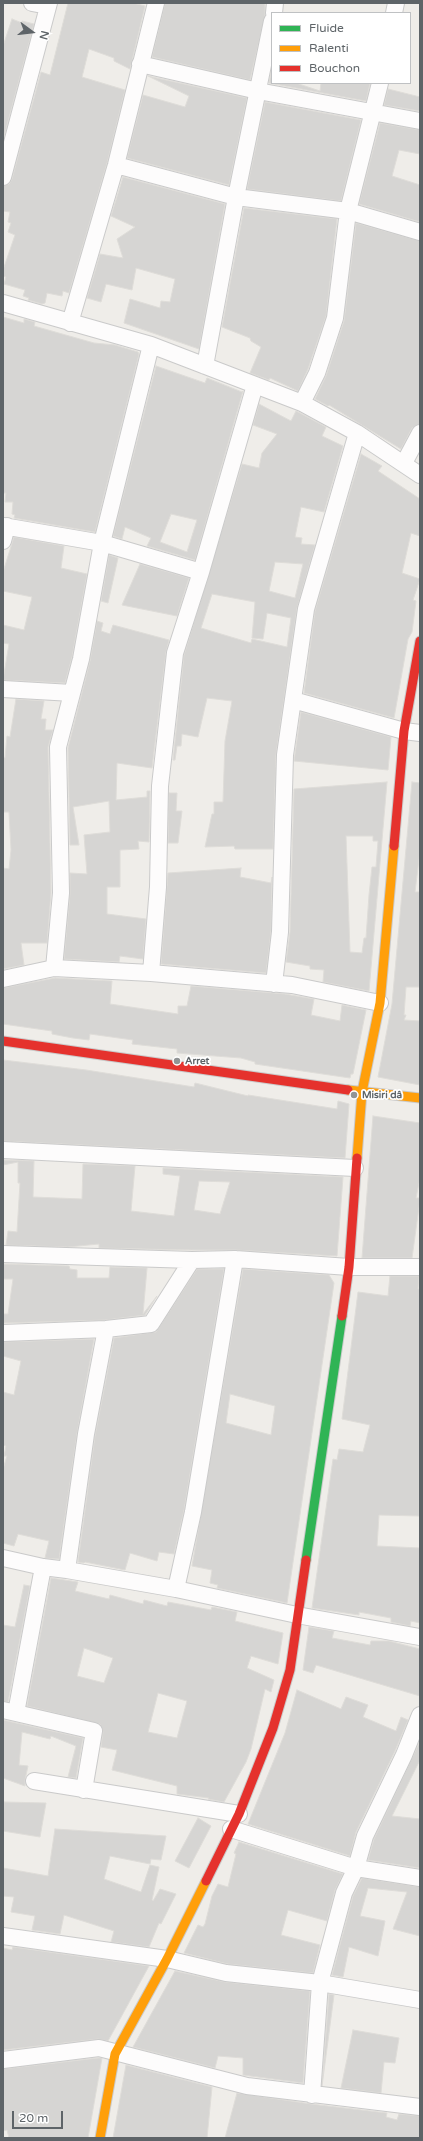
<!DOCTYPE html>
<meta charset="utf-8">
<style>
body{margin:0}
#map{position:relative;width:423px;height:2141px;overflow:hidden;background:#efede9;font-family:"Varela Round",sans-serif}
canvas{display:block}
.frame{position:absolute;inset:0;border:4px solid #5e6468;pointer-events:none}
.legend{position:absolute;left:271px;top:12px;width:140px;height:72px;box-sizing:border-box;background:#fff;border:1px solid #bfc1c3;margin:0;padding:5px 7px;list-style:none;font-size:12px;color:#5e6468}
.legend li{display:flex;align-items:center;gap:8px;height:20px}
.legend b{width:20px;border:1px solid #bfc1c3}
.north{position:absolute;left:12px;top:12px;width:40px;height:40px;-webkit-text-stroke:3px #fff;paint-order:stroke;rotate:105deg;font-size:11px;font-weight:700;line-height:16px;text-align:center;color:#5e6468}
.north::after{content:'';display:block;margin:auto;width:14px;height:18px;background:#5e6468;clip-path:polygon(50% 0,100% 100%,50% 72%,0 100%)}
.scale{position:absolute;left:12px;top:2111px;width:51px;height:18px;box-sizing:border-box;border:2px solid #5e6468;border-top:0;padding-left:5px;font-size:12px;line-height:14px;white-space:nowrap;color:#5e6468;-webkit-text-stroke:3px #fff;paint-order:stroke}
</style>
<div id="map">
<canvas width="423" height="2141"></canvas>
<div class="frame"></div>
<ul class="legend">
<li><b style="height:5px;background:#30b455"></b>Fluide</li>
<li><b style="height:5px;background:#ff9f0a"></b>Ralenti</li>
<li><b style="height:5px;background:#e5322d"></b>Bouchon</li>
</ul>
<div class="north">N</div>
<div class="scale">20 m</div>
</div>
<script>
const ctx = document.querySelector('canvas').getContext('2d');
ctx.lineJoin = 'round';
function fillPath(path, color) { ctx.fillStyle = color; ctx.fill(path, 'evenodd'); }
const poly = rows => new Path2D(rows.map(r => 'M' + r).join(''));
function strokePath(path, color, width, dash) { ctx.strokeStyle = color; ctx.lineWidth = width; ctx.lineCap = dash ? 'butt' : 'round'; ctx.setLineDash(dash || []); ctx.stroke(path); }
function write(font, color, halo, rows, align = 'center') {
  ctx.font = font + ' "Varela Round",sans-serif'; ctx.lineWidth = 3.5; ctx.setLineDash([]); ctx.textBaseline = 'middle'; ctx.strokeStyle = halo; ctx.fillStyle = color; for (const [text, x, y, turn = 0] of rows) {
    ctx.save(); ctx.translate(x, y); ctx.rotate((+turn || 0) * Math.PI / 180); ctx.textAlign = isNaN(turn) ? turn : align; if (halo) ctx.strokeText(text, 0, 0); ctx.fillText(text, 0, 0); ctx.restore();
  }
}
const building = poly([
 [68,3,133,3,145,6,130,69,114,61,114,58,89,49,82,77,125,90,107,163,69,293,63,291,62,296,47,293,45,303,42,304,28,300,29,298,23,296,25,290,4,284,6,277,3,276,3,270,15,235,8,232,11,223,8,222,10,212,3,211,3,186,9,184,12,179,41,72,50,75,68,3],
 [165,3,265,3,265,15,250,80,152,57,165,3],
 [12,19,22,23,22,21,34,24,3,140,3,46,12,19],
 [272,68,272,83,296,83,320,91,321,83,370,83,366,101,269,83,272,68],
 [148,76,247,98,229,185,127,158,143,95,185,107,189,96,148,76],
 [388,89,420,97,420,111,384,105,388,89],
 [265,102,361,120,341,201,247,189,265,102],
 [380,123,420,130,420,154,399,150,392,176,420,185,420,222,359,204,380,123],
 [123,177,225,204,199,349,124,323,130,299,160,308,161,301,170,302,175,279,136,268,132,290,106,284,101,302,87,298,100,254,123,258,117,239,135,227,111,216,123,177],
 [244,208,337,219,326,316,308,369,298,391,270,378,269,380,250,373,261,347,251,341,250,338,222,327,244,208],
 [356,223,420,241,420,424,412,428,401,449,329,405,328,406,315,399,326,376,344,321,356,223],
 [3,317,24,323,24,319,35,322,34,326,94,343,115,345,138,352,139,354,95,532,14,518,15,515,12,514,13,502,5,502,6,493,3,493,3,317],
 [156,366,205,383,207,378,242,392,243,391,195,560,147,546,151,538,125,527,122,539,113,536,156,366],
 [171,514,197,520,187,552,160,542,171,514],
 [259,404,291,421,296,411,298,412,326,427,322,436,343,446,324,512,301,507,295,537,302,538,301,544,315,545,297,608,276,754,273,849,235,849,234,846,205,847,212,814,214,814,214,802,223,802,225,741,232,701,207,698,198,737,182,734,181,746,177,746,175,760,173,760,184,655,242,464,259,468,262,453,277,434,253,425,259,404],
 [275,562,303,564,295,598,269,591,275,562],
 [212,594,255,602,252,638,263,639,267,613,291,618,287,647,252,639,251,643,201,628,212,594],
 [361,454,382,466,378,471,420,499,420,536,411,533,402,573,420,579,413,600,416,601,412,632,408,639,394,718,304,693,315,611,361,454],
 [14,537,64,546,61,568,87,574,72,657,65,683,3,680,9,644,3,643,3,625,24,630,32,597,3,591,3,572,14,537],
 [109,555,118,558,108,603,101,601,109,555],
 [140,564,189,578,177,616,122,605,140,564],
 [97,621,103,623,101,631,110,634,113,625,169,640,166,652,152,768,117,763,116,800,147,797,147,791,150,791,149,842,138,841,139,849,120,850,120,887,107,887,107,914,146,919,143,959,120,956,119,962,64,959,70,894,70,873,87,874,84,835,110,832,109,801,73,807,79,845,70,845,68,748,90,661,97,621],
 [16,699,44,701,41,719,46,719,45,730,53,730,48,747,51,893,47,943,21,943,24,965,3,969,3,868,9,869,11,850,9,812,3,812,3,757,5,758,7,736,10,737,16,699],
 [301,712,391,737,388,770,294,761,301,712],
 [387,782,369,991,323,982,324,970,310,969,310,966,286,962,290,932,294,789,387,782],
 [346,836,373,836,373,841,378,841,376,867,372,867,369,895,366,938,364,938,362,953,350,952,346,836],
 [412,782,420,783,420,851,415,892,420,892,420,980,419,987,406,987,404,1015,406,1015,404,1020,420,1021,420,1085,378,1077,392,1004,412,782],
 [169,793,177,793,176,811,182,811,178,843,168,843,169,793],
 [241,868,240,877,271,883,272,877,271,931,266,973,161,964,168,873,241,868],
 [55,978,112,981,110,1004,178,1014,178,1006,187,1006,191,986,285,994,314,999,311,1015,340,1021,342,1005,366,1010,353,1074,351,1074,350,1078,255,1064,255,1062,241,1058,177,1053,177,1049,132,1044,133,1040,90,1034,89,1040,73,1038,52,1034,52,1031,3,1024,3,988,55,978],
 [3,1060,86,1070,194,1087,195,1083,248,1096,248,1095,337,1109,338,1101,349,1104,345,1158,3,1141,3,1060],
 [373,1116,420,1123,420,1178,416,1198,420,1198,420,1200,412,1258,362,1258,373,1116],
 [3,1160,34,1161,33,1197,82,1199,83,1164,135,1166,131,1211,174,1216,180,1176,163,1174,163,1168,343,1177,337,1256,236,1250,192,1250,99,1248,99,1244,68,1247,6,1245,8,1231,17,1232,20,1183,18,1183,18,1162,3,1165,3,1160],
 [199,1181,230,1182,220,1214,194,1210,199,1181],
 [3,1264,69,1266,70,1269,77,1270,77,1278,109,1278,110,1267,147,1268,143,1314,157,1296,145,1315,105,1320,3,1323,3,1314,8,1314,13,1279,3,1279,3,1264],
 [197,1269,224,1269,184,1510,174,1554,159,1552,157,1561,130,1553,125,1570,85,1562,84,1563,78,1562,95,1436,114,1338,156,1332,197,1269],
 [243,1269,329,1275,334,1283,287,1603,217,1588,218,1585,210,1583,212,1570,192,1566,243,1269],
 [230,1394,275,1406,271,1435,226,1423,230,1394],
 [390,1276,419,1276,418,1289,420,1289,419,1516,379,1515,377,1546,420,1548,420,1623,411,1621,410,1626,391,1622,391,1618,359,1612,359,1615,312,1608,333,1459,337,1460,339,1449,363,1452,370,1425,342,1419,358,1292,388,1296,390,1276],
 [94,1339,77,1433,59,1559,45,1558,49,1541,18,1534,14,1546,3,1543,3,1469,7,1456,4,1456,6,1446,3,1445,3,1392,14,1395,21,1361,3,1356,3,1342,94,1339],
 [51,1578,78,1582,75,1591,109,1599,110,1595,143,1604,144,1600,167,1606,168,1602,211,1610,212,1607,237,1612,235,1621,283,1633,278,1664,251,1656,247,1668,274,1680,271,1692,265,1689,251,1749,246,1762,224,1802,208,1799,209,1798,177,1794,177,1786,112,1770,117,1750,101,1747,103,1732,100,1724,27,1706,51,1578],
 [84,1648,113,1658,104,1683,77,1676,84,1648],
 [158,1693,187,1701,177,1738,148,1732,158,1693],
 [24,1585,30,1586,8,1702,3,1701,3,1625,15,1627,24,1585],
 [309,1627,334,1631,332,1638,370,1645,371,1641,389,1641,420,1649,420,1696,316,1665,313,1673,303,1670,309,1627],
 [297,1690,341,1709,346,1697,368,1705,363,1717,396,1731,401,1717,408,1720,395,1751,356,1832,350,1856,248,1824,285,1733,297,1690],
 [3,1720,83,1738,76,1778,68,1777,76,1746,51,1736,50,1739,22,1732,19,1765,28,1766,25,1780,25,1786,3,1778,3,1720],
 [420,1741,420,1760,392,1816,420,1819,420,1868,368,1860,374,1839,420,1741],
 [4,1802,46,1803,40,1837,3,1831,4,1802],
 [198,1818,211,1826,189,1868,175,1861,198,1818],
 [55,1829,166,1836,161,1860,151,1859,150,1864,110,1856,104,1879,141,1892,150,1865,159,1867,152,1900,153,1901,160,1889,176,1894,161,1924,159,1923,149,1947,111,1942,114,1931,64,1915,60,1934,32,1930,35,1916,11,1912,14,1897,3,1896,3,1868,48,1876,55,1829],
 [239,1842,343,1874,335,1890,327,1921,288,1910,281,1935,320,1945,313,1973,228,1964,184,1953,198,1925,203,1927,205,1924,212,1896,218,1884,228,1887,236,1854,234,1853,239,1842],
 [362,1878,420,1887,420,1936,393,1929,407,1892,368,1888,360,1916,385,1921,378,1956,349,1947,343,1977,332,1975,353,1896,362,1878],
 [13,1947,149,1966,108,2041,98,2039,3,2050,3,1948,12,1950,13,1947],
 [175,1971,225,1982,310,1991,303,2083,243,2075,243,2058,218,2056,215,2068,133,2047,175,1971],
 [329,1994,334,1995,322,2086,329,1994],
 [353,2030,399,2038,395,2063,384,2062,381,2093,341,2088,353,2030],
 [98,2058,102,2058,88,2138,9,2138,7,2130,3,2131,3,2069,98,2058],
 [126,2065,212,2087,207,2138,113,2138,126,2065],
 [237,2093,311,2104,387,2113,386,2117,397,2120,399,2114,420,2116,420,2138,225,2138,237,2093]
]);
fillPath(building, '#d6d5d3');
strokePath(building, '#dedcd8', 1);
const street = poly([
 [32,3,48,6],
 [274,13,275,3],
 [394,13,396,3],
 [140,64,258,91,420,121],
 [116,165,236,197,348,211,420,232],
 [3,177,49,3],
 [3,303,151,345,302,403,357,433,420,475],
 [70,323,116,165,156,3],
 [205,366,236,197,272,21],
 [302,403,317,373,335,318,348,211,380,83],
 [404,463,420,433],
 [3,526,102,543,201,572],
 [3,541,7,526],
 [3,689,72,693],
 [293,700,404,731,420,733],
 [54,968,61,893,58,747,81,659,102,543,151,345],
 [151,973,158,887,160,786,175,653,201,572,255,385],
 [3,979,54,968,151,973,292,985,380,1003],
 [274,984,280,932,285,755,306,609,357,433],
 [3,1150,355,1168],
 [3,1254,192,1260,235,1259,349,1267,420,1267],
 [3,1333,106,1329,151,1324,192,1260],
 [3,1558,43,1567,67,1570,176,1589,297,1615,420,1637],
 [67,1570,86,1434,106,1329],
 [176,1589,193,1512,235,1259],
 [3,1710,94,1731,84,1790],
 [16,1713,43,1567],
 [34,1781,239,1814],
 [231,1829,356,1868,420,1878],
 [3,1936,167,1959,226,1973,320,1983,420,2000],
 [3,2060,99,2048,247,2086,420,2107],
 [312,2095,320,1983,344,1893,356,1868,365,1836,404,1755,420,1715]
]);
const fast = poly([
 [306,1560,342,1316]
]);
const slow = poly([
 [348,1090,420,1098],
 [357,1158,362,1092,380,1003,394,846],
 [100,2138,115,2054,167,1959,206,1881]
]);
const jam = poly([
 [394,846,404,731,420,641],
 [3,1041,348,1090],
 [342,1316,349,1267,357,1158],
 [206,1881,239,1814,273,1728,290,1670,306,1560]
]);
strokePath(street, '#cacaca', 18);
strokePath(fast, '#cacaca', 11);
strokePath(slow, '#cacaca', 11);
strokePath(jam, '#cacaca', 11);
strokePath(street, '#fdfcfc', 16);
strokePath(fast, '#30b455', 9);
strokePath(slow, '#ff9f0a', 9);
strokePath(jam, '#e5322d', 9);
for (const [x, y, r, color] of [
 [177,1061,4,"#919495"],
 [354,1095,4,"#919495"]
]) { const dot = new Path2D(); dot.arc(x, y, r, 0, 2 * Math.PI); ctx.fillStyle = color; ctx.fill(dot); strokePath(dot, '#fff', 1.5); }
write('bold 10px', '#5e6468', '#fff', [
 ["Arret",185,1061],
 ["Misiri dâ",362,1095]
], 'left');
</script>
